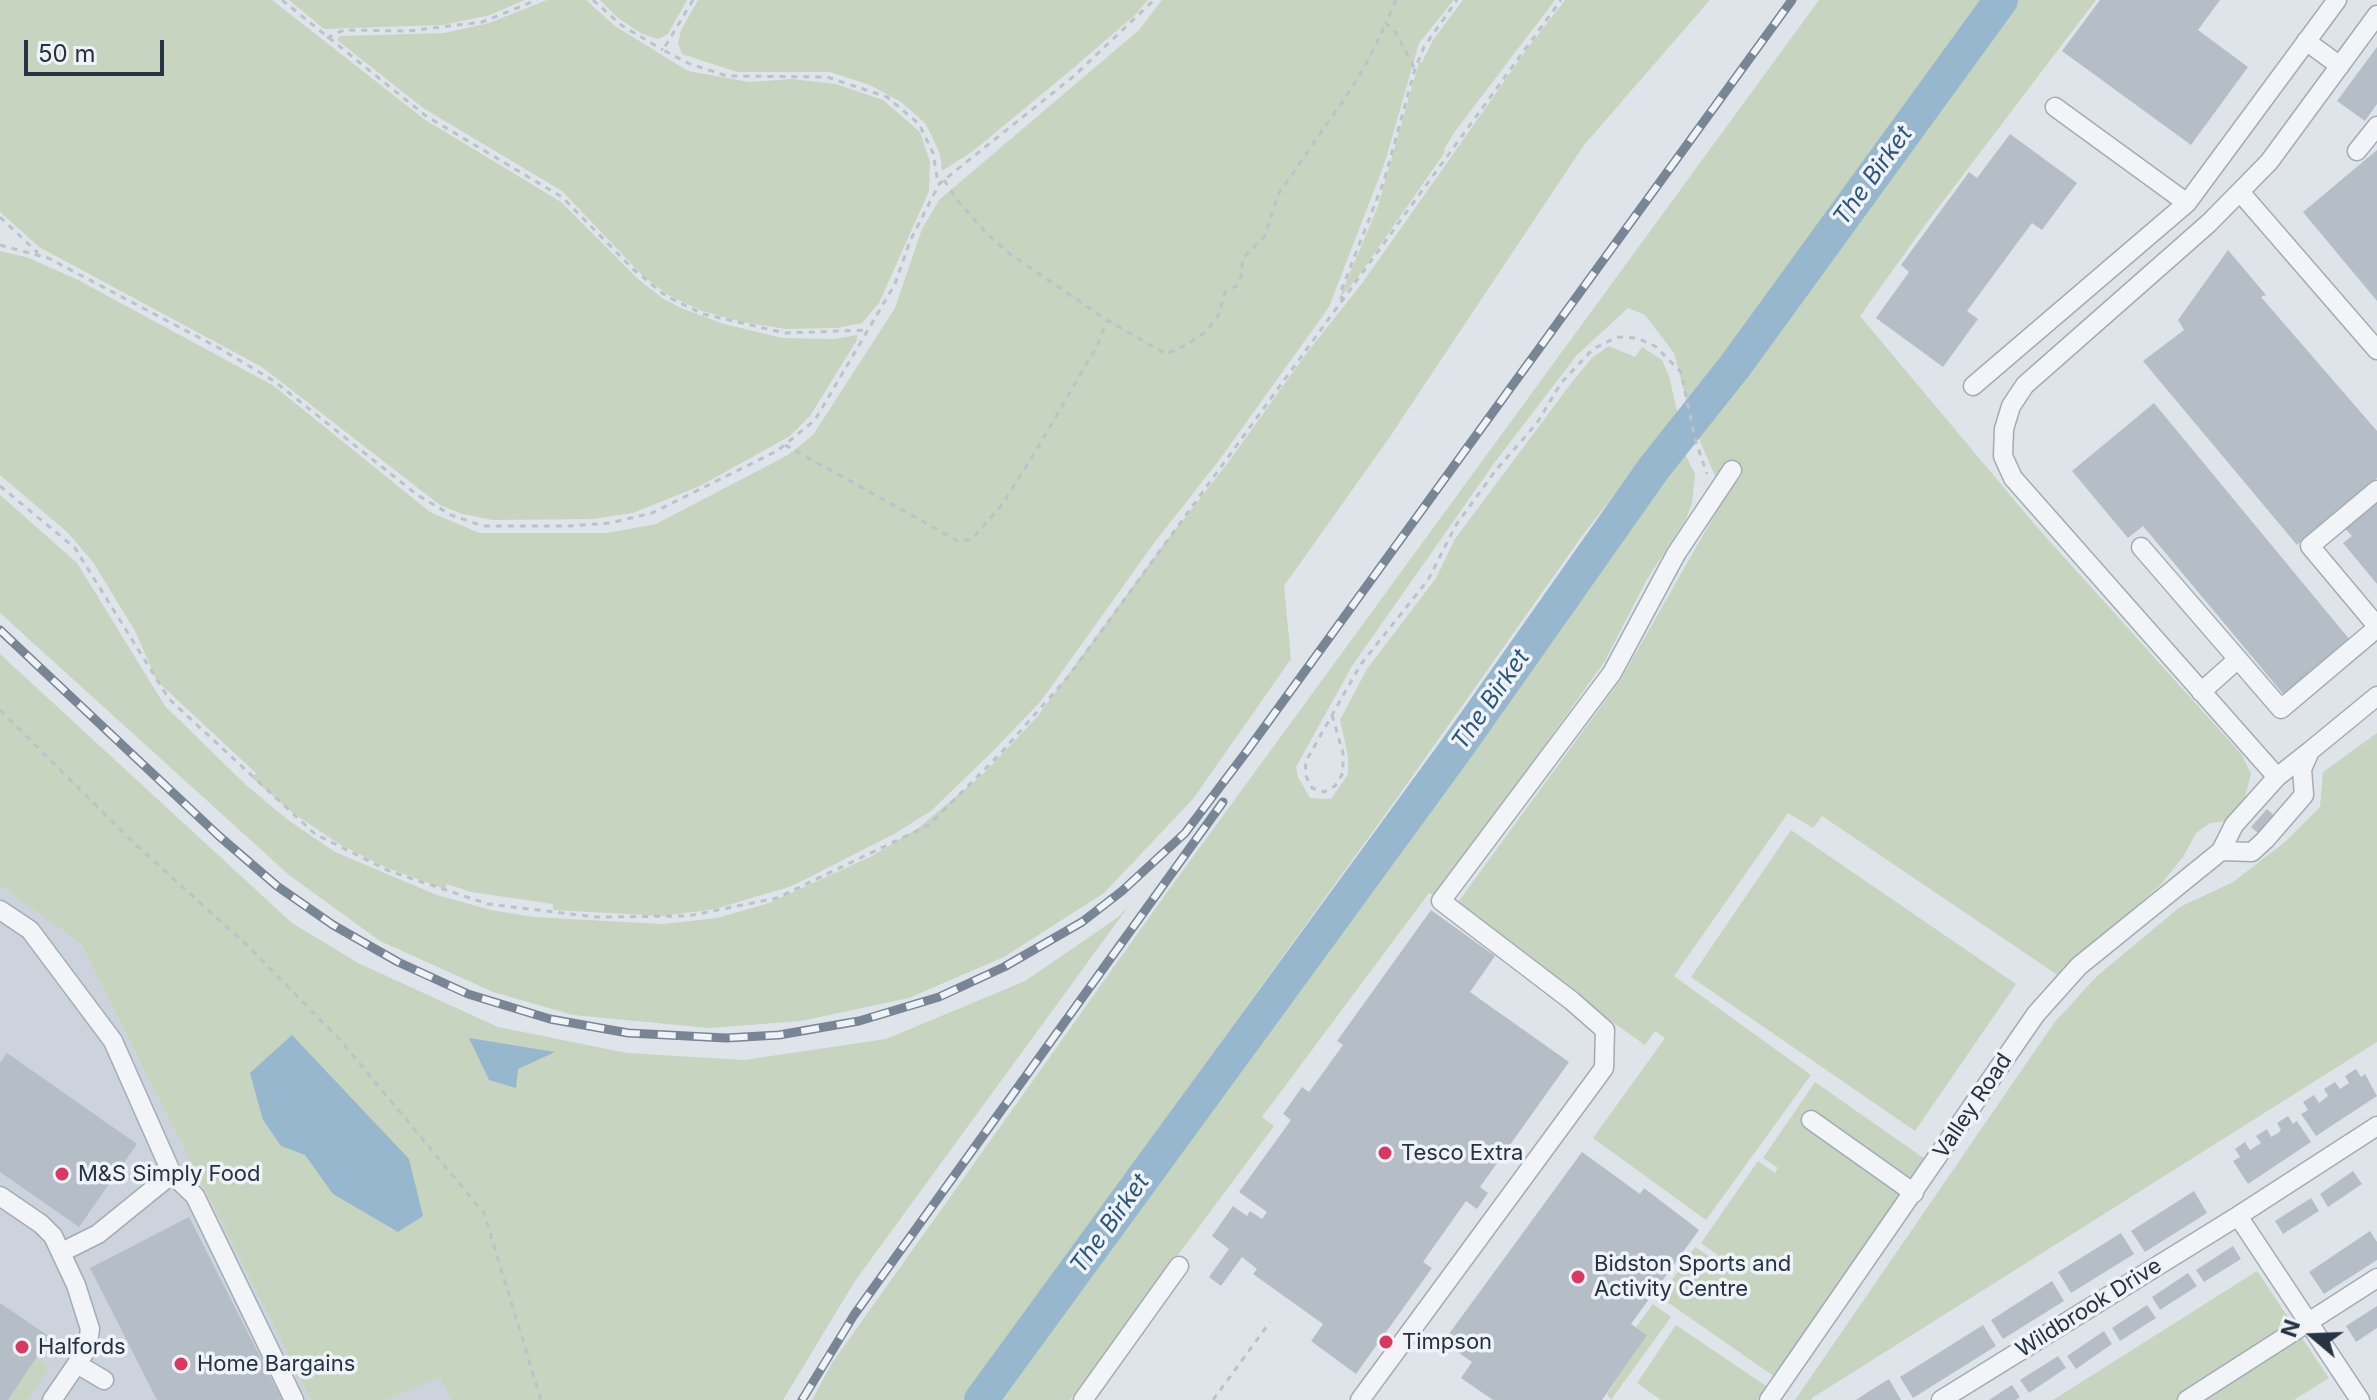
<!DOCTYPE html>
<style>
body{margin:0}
#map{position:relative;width:2377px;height:1400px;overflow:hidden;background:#dfe4ea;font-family:Inter,sans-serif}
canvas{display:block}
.north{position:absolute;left:2273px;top:1296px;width:80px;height:80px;-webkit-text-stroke:6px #eff3f7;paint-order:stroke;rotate:289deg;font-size:22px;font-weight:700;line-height:32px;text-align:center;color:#263342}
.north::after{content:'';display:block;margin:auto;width:28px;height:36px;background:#263342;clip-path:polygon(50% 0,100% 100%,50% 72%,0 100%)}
.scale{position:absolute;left:24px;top:40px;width:140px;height:36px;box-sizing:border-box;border:4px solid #263342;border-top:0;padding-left:10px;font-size:24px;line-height:28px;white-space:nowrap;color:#263342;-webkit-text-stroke:6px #eff3f7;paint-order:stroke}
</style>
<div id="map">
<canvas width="2377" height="1400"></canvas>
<div class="north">N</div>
<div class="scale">50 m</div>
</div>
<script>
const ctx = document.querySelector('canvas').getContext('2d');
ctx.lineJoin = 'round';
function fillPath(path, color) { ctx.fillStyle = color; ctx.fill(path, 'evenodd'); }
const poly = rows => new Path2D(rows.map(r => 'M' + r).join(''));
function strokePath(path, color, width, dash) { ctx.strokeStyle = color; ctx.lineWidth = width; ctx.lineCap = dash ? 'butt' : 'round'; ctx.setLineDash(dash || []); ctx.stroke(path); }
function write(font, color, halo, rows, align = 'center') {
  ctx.font = font + ' Inter,sans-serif'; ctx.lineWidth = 7; ctx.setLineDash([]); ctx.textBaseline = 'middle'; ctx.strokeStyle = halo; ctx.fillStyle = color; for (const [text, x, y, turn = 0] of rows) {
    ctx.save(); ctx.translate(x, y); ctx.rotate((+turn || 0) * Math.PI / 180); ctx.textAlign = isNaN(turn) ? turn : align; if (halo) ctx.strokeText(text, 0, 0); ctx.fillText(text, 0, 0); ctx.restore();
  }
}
fillPath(poly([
 [0,886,81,944,311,1400,0,1400],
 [440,1378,452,1400,386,1400]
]), '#cdd3dc');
fillPath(poly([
 [0,0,272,0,424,119,561,202,638,279,662,298,681,308,724,324,782,338,835,339,857,335,857,340,810,416,790,436,700,486,633,513,593,519,493,520,462,514,440,505,262,367,39,247,0,212],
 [289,0,525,0,490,15,443,25,324,29],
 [547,0,586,0,615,26,688,71,749,82,792,79,836,84,883,100,920,132,930,162,929,191,879,303,862,323,837,328,786,329,742,322,702,311,668,295,643,276,562,191,423,108,337,40,340,36,444,33,489,23],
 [600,0,687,0,668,34,658,39,642,34,617,17],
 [698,0,1148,0,1135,15,1065,75,973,151,942,171,940,154,926,124,901,102,870,85,830,72,737,72,682,54,678,43,681,30],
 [1162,0,1454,0,1419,43,1385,162,1329,307,1220,459,1154,543,1041,701,994,750,931,811,894,834,792,886,715,909,663,916,553,910,553,904,471,892,447,884,445,889,387,868,339,844,293,813,252,778,256,773,157,681,135,631,93,562,67,532,0,475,0,251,29,258,78,280,274,386,430,512,479,533,607,533,656,524,788,455,813,435,895,308,922,229,939,200,1139,30],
 [1463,0,1555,0,1456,130,1444,149,1445,152,1358,277,1339,299,1378,206,1419,62,1422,62,1433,40],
 [1565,0,1710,0,1584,145,1389,438,1284,586,1291,659,1193,799,1104,893,1004,957,909,998,801,1021,709,1028,573,1015,493,992,380,941,289,875,0,613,0,495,77,563,165,706,246,785,288,820,335,852,437,895,491,910,534,917,663,924,717,918,769,903,872,856,917,829,983,774,1037,717,1161,548,1227,464,1306,354,1363,282,1527,49],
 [1819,0,1987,0,1689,410,1674,353,1645,315,1628,308,1576,356,1495,462,1352,666,1296,767,1298,777,1310,798,1331,799,1348,774,1348,756,1340,720,1367,669,1436,578,1455,539,1572,382,1592,358,1609,346,1635,357,1642,347,1662,360,1669,376,1679,419,1665,430,1582,536,1397,798,963,1400,812,1400,832,1363,1165,895],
 [2012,0,2096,0,1925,225,1860,316,2036,526,2242,755,2251,774,2243,804,2229,821,2210,823,2196,833,2183,857,2162,883,2059,976,1822,816,1813,828,1788,813,1674,976,1811,1075,1706,1220,1593,1138,1665,1038,1655,1031,1645,1045,1453,909,1621,679,1723,500,1742,475,1723,465,1716,478,1692,423,1733,385],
 [1680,444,1695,474,1692,503,1686,519,1646,581,1605,661,1436,897,1429,893,1262,1117,1274,1126,1070,1400,986,1400,1402,834],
 [0,654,292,923,358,963,498,1027,627,1053,744,1060,886,1039,1025,981,1117,918,1128,907,855,1281,783,1400,452,1400,440,1378,386,1400,311,1400,81,944,0,886],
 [2377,733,2377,1042,1812,1398,1812,1400,1795,1400,2054,1023,2097,976,2180,907,2233,882,2285,842,2320,807,2323,772],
 [1791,830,2016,984,1915,1131,1691,977],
 [1815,1082,1925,1159,1775,1377,1660,1297,1695,1247,1715,1260,1718,1255,1701,1243,1758,1161,1775,1173,1778,1168,1763,1158],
 [2257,1271,2329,1378,2294,1400,2053,1400],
 [1653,1304,1671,1317,1611,1400,1607,1394,1646,1335,1636,1327],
 [1676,1325,1766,1386,1757,1400,1661,1400,1637,1383],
 [36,1358,50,1367,27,1400,8,1400]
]), '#c7d4bf');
fillPath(poly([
 [292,1035,409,1159,423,1216,398,1232,333,1194,305,1155,281,1146,263,1120,250,1073],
 [469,1038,555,1052,518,1069,516,1088,489,1080]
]), '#96b7cd');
strokePath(poly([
 [981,1400,1459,745,1654,468,1735,366,2001,0]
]), '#96b7cd', 34);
fillPath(poly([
 [2100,0,2220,0,2198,30,2248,67,2191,145,2062,51],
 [2377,47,2377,104,2365,121,2337,101],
 [2010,134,2077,183,2042,230,2032,223,1967,311,1978,319,1943,367,1876,318,1909,272,1901,265,1969,172,1977,178],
 [2377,150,2377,301,2303,212],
 [2228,250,2266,295,2261,297,2377,431,2377,478,2297,545,2143,361,2184,330,2178,320],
 [2154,403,2350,640,2284,695,2143,526,2128,538,2072,471],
 [2377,497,2377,584,2343,543,2352,536,2343,526],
 [2267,809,2275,816,2259,834,2251,827],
 [1431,910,1495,956,1470,992,1569,1062,1480,1187,1488,1193,1477,1209,1466,1201,1423,1262,1432,1268,1356,1374,1311,1341,1323,1324,1253,1274,1257,1269,1242,1257,1221,1286,1209,1277,1229,1249,1212,1236,1233,1206,1247,1216,1250,1211,1262,1219,1267,1212,1239,1192,1291,1120,1283,1114,1302,1087,1309,1092,1343,1045,1337,1041],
 [7,1053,137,1144,79,1227,0,1172,0,1063],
 [2356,1069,2361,1077,2365,1074,2377,1096,2316,1136,2301,1114,2308,1110,2303,1102,2314,1095,2319,1103,2328,1096,2324,1089,2335,1082,2340,1089,2349,1083,2345,1076],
 [2288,1116,2293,1124,2297,1121,2311,1142,2248,1184,2233,1161,2240,1157,2235,1149,2245,1142,2250,1150,2261,1143,2256,1136,2267,1129,2271,1137,2278,1133,2281,1130,2277,1123],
 [1582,1152,1640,1194,1644,1188,1699,1230,1631,1324,1647,1335,1602,1400,1493,1400,1461,1378,1472,1362,1443,1342],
 [2353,1171,2362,1184,2328,1207,2320,1194],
 [2194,1191,2207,1213,2145,1252,2131,1231],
 [2311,1198,2319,1211,2283,1234,2275,1221],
 [189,1217,282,1400,157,1400,90,1268],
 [2370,1231,2377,1242,2377,1260,2324,1294,2309,1272],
 [2121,1233,2134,1254,2071,1293,2058,1272],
 [2233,1246,2241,1259,2204,1282,2196,1270],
 [2188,1273,2197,1286,2160,1310,2152,1297],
 [2052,1281,2064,1301,2003,1339,1991,1320],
 [0,1303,50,1337,8,1400,0,1400],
 [2147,1305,2156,1318,2120,1341,2112,1328],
 [2377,1306,2377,1328,2356,1342,2346,1326],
 [1983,1325,1996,1346,1913,1398,1900,1377],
 [2104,1331,2112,1344,2076,1369,2067,1356],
 [2058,1356,2066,1368,2029,1393,2020,1380],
 [1889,1379,1901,1400,1856,1400,1868,1392],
 [2012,1385,2020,1397,2016,1400,1989,1400]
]), '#b5bec7');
const minor = poly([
 [2306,41,2340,66],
 [2055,107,2187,203],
 [2357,151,2377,126],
 [2240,192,2377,350],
 [1973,386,2187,203,2337,0],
 [2377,490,2310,546,2377,626],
 [2141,547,2281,709,2377,628],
 [2201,692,2238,659],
 [2277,777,2013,478,2003,456,2004,429,2011,406,2025,385,2209,223,2269,162,2377,15],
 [2221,851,2252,852,2265,840,2304,795,2302,769,2310,751,2377,696],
 [0,910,30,930,113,1041,172,1174,98,1234,62,1252],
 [1811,1120,1914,1193],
 [172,1174,195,1196,294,1400],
 [0,1196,41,1224,53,1236,76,1285,90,1329,87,1349,52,1400],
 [2238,1216,2360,1400],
 [77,1364,104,1380],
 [1083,1400,1179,1266],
 [1360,1400,1604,1068,1605,1030,1572,1001,1441,901,1612,673,1676,554,1732,470],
 [1769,1400,2036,1014,2079,966,2221,851,2234,825,2277,777,2310,751],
 [1941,1400,2238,1216,2377,1126],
 [2187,1400,2377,1278]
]);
strokePath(minor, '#a4abb4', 21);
strokePath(poly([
 [282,0,426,116,562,197,633,269,666,296,703,314,785,333,868,330],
 [593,0,621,25,663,50],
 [693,0,663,50,690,64,727,76,827,77,887,97,919,124,933,153,938,183],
 [1396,0,1386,23,1396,33,1415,69],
 [327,38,344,30,409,31,482,22,537,0],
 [944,180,958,201,986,233,1010,254,1107,320,1166,354,1188,344,1207,331,1219,314,1225,292,1236,286,1241,276,1243,258,1264,237,1279,193,1349,92,1369,59,1386,23],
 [0,217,38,253],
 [0,245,48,258,219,348,274,381,416,494,451,515,483,526,569,526,610,523,652,513,777,451,815,420,895,284,910,241,939,184,1074,76,1154,0],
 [1342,302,1341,291,1384,181,1415,69,1424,47,1457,0],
 [785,445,958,541,971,540,1002,505,1040,444,1098,344,1107,320],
 [0,486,75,548,169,699,315,834,389,871,488,904,596,917,688,916,777,898,929,825,1001,753,1068,677,1561,0],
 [0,710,135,844,248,946,341,1041,484,1213,541,1400],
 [1332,715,1343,753,1343,773,1335,786,1324,792,1312,788,1305,774,1306,761,1332,715,1361,664,1428,580,1456,525,1496,470,1537,423,1561,383,1593,349,1617,337,1637,338,1655,346,1681,372,1695,439,1707,474],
 [1213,1400,1270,1322]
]), '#bdc2c8', 3, [6, 6]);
strokePath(minor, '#f2f4f7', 18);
const rail = poly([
 [0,630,219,836,277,886,333,925,398,962,468,994,550,1019,628,1033,726,1038,779,1035,859,1021,939,997,1004,967,1082,922,1122,891,1185,833,1247,751,1792,0],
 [802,1400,854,1315,1223,802]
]);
strokePath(rail, '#778595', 9);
strokePath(rail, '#eff3f7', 6, [18]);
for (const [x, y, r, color] of [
 [1385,1153,8,"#db3861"],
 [62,1174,8,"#db3861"],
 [1578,1277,8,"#db3861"],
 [1386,1342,8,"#db3861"],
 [22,1347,8,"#db3861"],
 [181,1364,8,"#db3861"]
]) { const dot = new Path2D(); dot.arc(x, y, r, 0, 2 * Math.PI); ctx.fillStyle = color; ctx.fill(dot); strokePath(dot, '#eff3f7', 3); }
write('22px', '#263342', '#eff3f7', [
 ["Valley Road",1973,1106,-56],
 ["Wildbrook Drive",2089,1308,-32]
]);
write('22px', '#263342', '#eff3f7', [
 ["Tesco Extra",1401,1153],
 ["M&S Simply Food",78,1174],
 ["Bidston Sports and",1594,1264],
 ["Activity Centre",1594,1289],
 ["Timpson",1402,1342],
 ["Halfords",38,1347],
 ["Home Bargains",197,1364]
], 'left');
write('italic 24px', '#2c577a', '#eff3f7', [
 ["The Birket",1873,176,-54],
 ["The Birket",1491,700,-55],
 ["The Birket",1110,1224,-54]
]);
</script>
